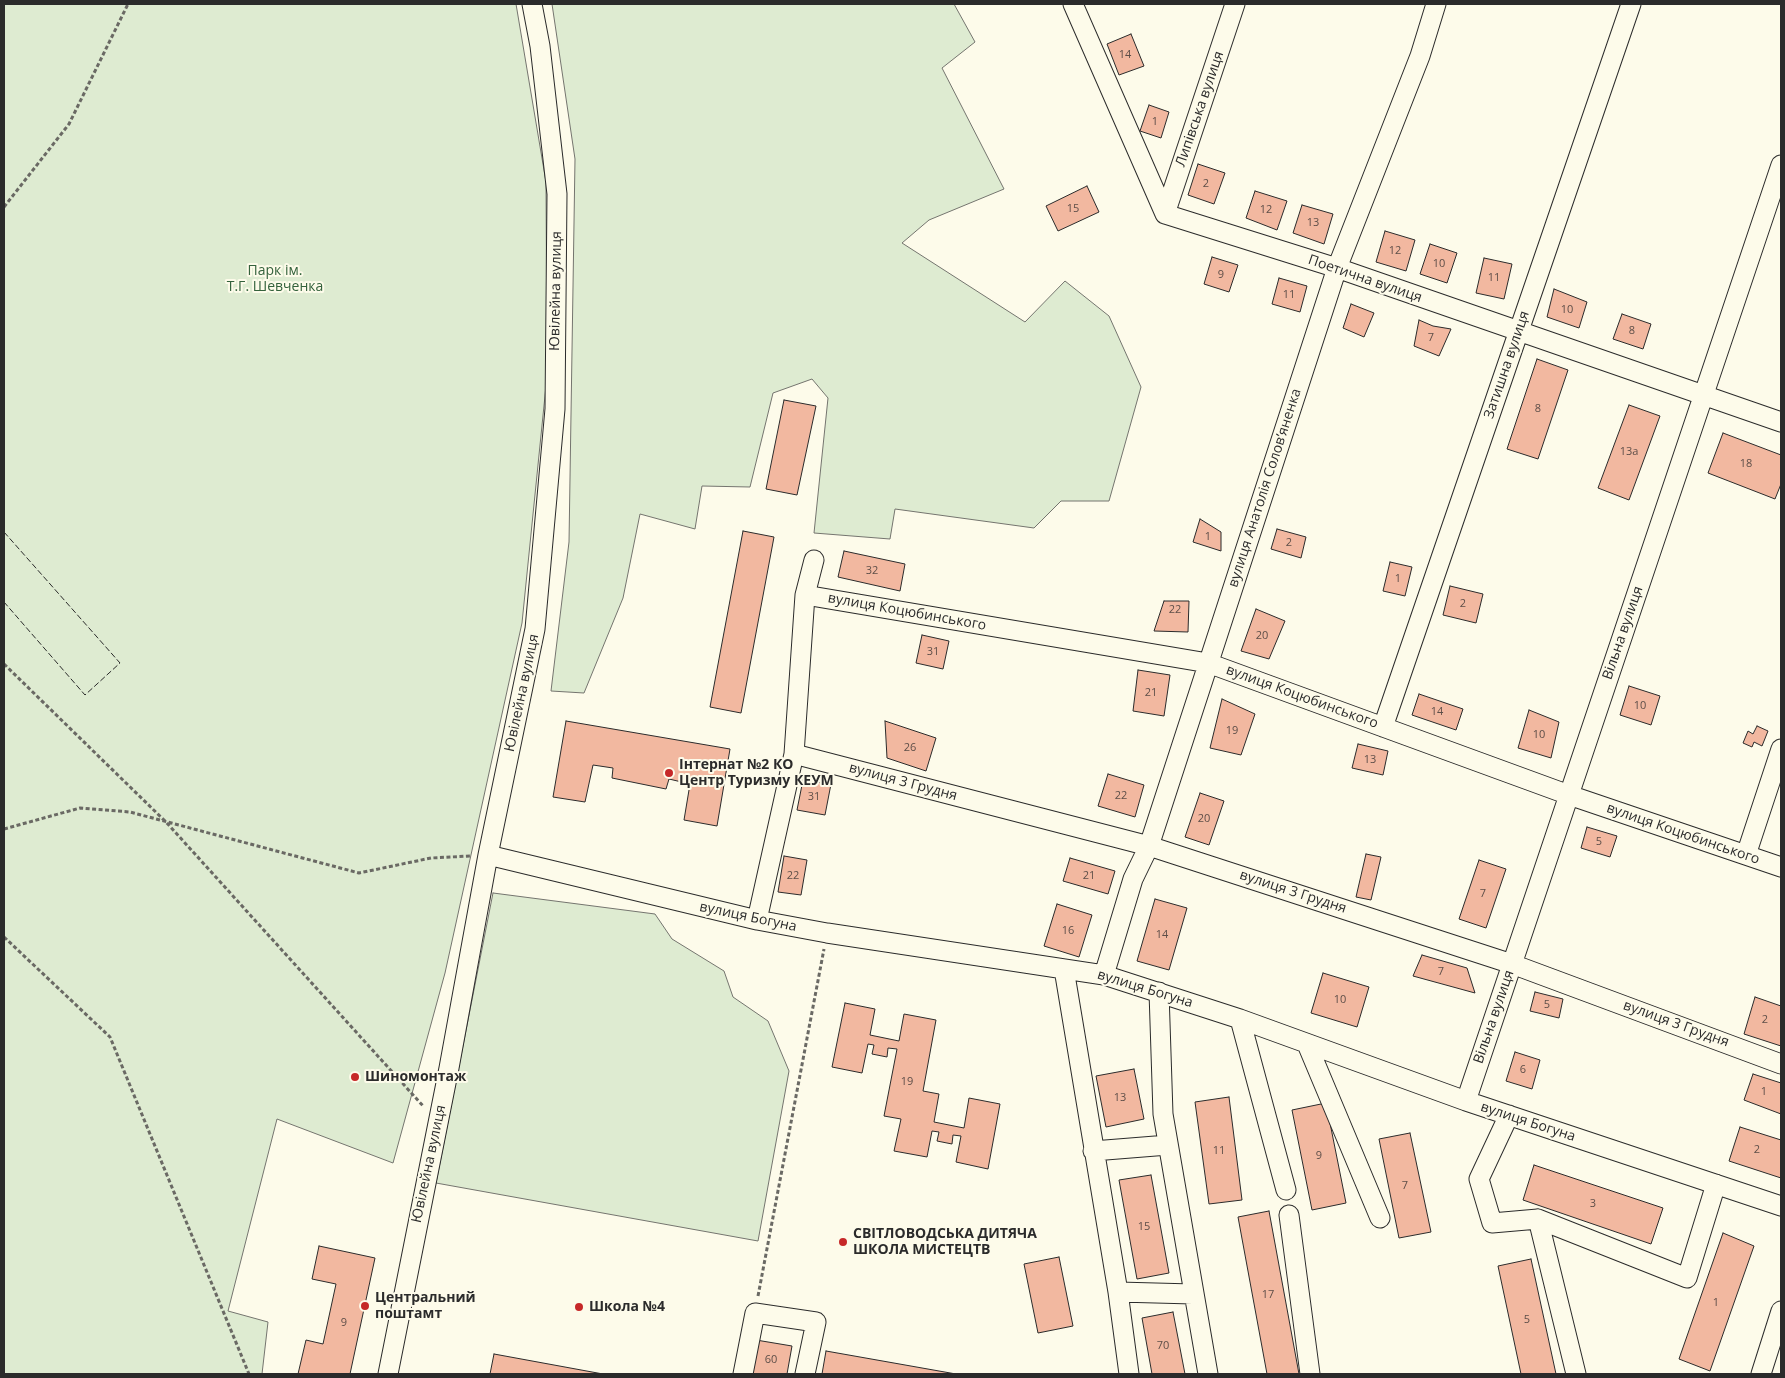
<!DOCTYPE html>
<meta charset="utf-8">
<style>
body{margin:0}
#map{position:relative;width:1785px;height:1378px;overflow:hidden;background:#fdfbea;font-family:"Open Sans",sans-serif}
canvas{display:block}
.frame{position:absolute;inset:0;border:5px solid #2b2b2b;pointer-events:none}
</style>
<div id="map">
<canvas width="1785" height="1378"></canvas>
<div class="frame"></div>
</div>
<script>
const ctx = document.querySelector('canvas').getContext('2d');
ctx.lineJoin = 'round';
function fillPath(path, color) { ctx.fillStyle = color; ctx.fill(path, 'evenodd'); }
const poly = rows => new Path2D(rows.map(r => 'M' + r).join(''));
function strokePath(path, color, width, dash) { ctx.strokeStyle = color; ctx.lineWidth = width; ctx.lineCap = dash ? 'butt' : 'round'; ctx.setLineDash(dash || []); ctx.stroke(path); }
function write(font, color, halo, rows, align = 'center') {
  ctx.font = font + ' "Open Sans",sans-serif'; ctx.lineWidth = 4; ctx.setLineDash([]); ctx.textBaseline = 'middle'; ctx.strokeStyle = halo; ctx.fillStyle = color; for (const [text, x, y, turn = 0] of rows) {
    ctx.save(); ctx.translate(x, y); ctx.rotate((+turn || 0) * Math.PI / 180); ctx.textAlign = isNaN(turn) ? turn : align; if (halo) ctx.strokeText(text, 0, 0); ctx.fillText(text, 0, 0); ctx.restore();
  }
}
const green = poly([
 [4,4,516,4,546,182,547,376,522,623,445,973,393,1163,277,1119,228,1311,268,1322,262,1374,4,1374,4,4],
 [552,4,954,4,975,42,942,68,1004,189,929,220,902,243,1025,322,1065,281,1109,316,1141,387,1109,501,1061,501,1034,528,895,509,890,539,814,533,828,398,812,379,773,393,750,487,702,486,695,529,640,514,623,598,584,693,551,691,569,542,575,159,552,4],
 [493,893,655,914,672,939,724,971,733,997,768,1021,789,1071,758,1241,436,1183,493,893]
]);
fillPath(green, '#deebd1');
strokePath(green, '#74746e', 1);
const building = poly([
 [1131,34,1144,66,1119,75,1107,44,1131,34],
 [1149,105,1169,112,1161,138,1140,131,1149,105],
 [1198,164,1225,173,1214,204,1188,195,1198,164],
 [1087,186,1099,212,1058,231,1046,206,1087,186],
 [1255,191,1287,201,1277,230,1246,218,1255,191],
 [1302,205,1333,214,1324,244,1293,233,1302,205],
 [1385,231,1415,240,1406,271,1376,262,1385,231],
 [1430,244,1457,253,1447,283,1420,274,1430,244],
 [1212,257,1238,265,1229,292,1204,284,1212,257],
 [1484,258,1512,264,1504,299,1476,293,1484,258],
 [1279,278,1307,286,1300,312,1272,304,1279,278],
 [1554,289,1587,302,1579,328,1547,317,1554,289],
 [1351,304,1374,313,1364,337,1343,328,1351,304],
 [1622,314,1651,324,1643,349,1613,339,1622,314],
 [1419,320,1433,326,1451,329,1439,356,1414,346,1419,320],
 [1537,359,1568,370,1538,459,1507,449,1537,359],
 [784,400,816,406,797,495,766,489,784,400],
 [1629,405,1660,416,1629,500,1598,488,1629,405],
 [1723,433,1781,455,1781,484,1775,499,1708,473,1723,433],
 [1200,519,1221,532,1221,551,1193,542,1200,519],
 [1277,529,1306,537,1301,558,1271,549,1277,529],
 [743,531,774,537,741,713,710,707,743,531],
 [844,551,905,564,900,591,838,577,844,551],
 [1390,562,1412,567,1405,596,1383,591,1390,562],
 [1450,586,1483,594,1476,623,1443,615,1450,586],
 [1164,601,1189,601,1188,632,1154,631,1164,601],
 [1256,609,1285,621,1269,659,1241,651,1256,609],
 [922,635,949,641,943,669,916,663,922,635],
 [1138,670,1170,675,1164,716,1133,711,1138,670],
 [1629,686,1660,696,1651,725,1620,715,1629,686],
 [1419,694,1463,709,1456,730,1412,715,1419,694],
 [1222,699,1255,714,1241,755,1210,748,1222,699],
 [1529,710,1559,722,1551,758,1518,748,1529,710],
 [566,721,730,749,717,826,684,820,690,784,669,779,666,789,612,778,613,768,593,765,585,802,553,797,566,721],
 [885,721,936,738,926,771,887,758,885,721],
 [1757,726,1768,731,1762,746,1754,742,1752,747,1743,743,1748,731,1753,734,1757,726],
 [1358,744,1388,751,1383,775,1352,768,1358,744],
 [1108,774,1144,785,1135,817,1098,806,1108,774],
 [803,780,831,784,825,815,797,810,803,780],
 [1200,793,1224,801,1209,845,1185,837,1200,793],
 [1587,827,1617,836,1610,857,1581,848,1587,827],
 [1366,854,1381,857,1371,900,1356,897,1366,854],
 [784,856,807,860,801,895,778,892,784,856],
 [1070,858,1115,871,1108,894,1063,881,1070,858],
 [1479,860,1506,869,1486,928,1459,919,1479,860],
 [1155,899,1187,908,1169,970,1137,961,1155,899],
 [1057,904,1092,915,1079,957,1044,946,1057,904],
 [1422,955,1467,968,1475,993,1413,976,1422,955],
 [1323,973,1369,987,1357,1027,1311,1013,1323,973],
 [1535,992,1563,999,1559,1018,1530,1011,1535,992],
 [1755,997,1781,1006,1781,1046,1744,1034,1755,997],
 [845,1003,875,1009,870,1035,899,1041,904,1014,936,1020,923,1091,939,1094,934,1122,964,1128,969,1098,1000,1104,988,1169,956,1162,961,1136,953,1135,952,1144,937,1141,939,1132,932,1131,927,1157,894,1151,901,1119,884,1116,897,1049,888,1048,887,1057,872,1054,874,1045,868,1044,862,1073,832,1067,845,1003],
 [1515,1052,1540,1060,1532,1089,1506,1081,1515,1052],
 [1134,1069,1144,1119,1106,1127,1096,1076,1134,1069],
 [1753,1074,1781,1083,1781,1114,1744,1100,1753,1074],
 [1229,1097,1242,1200,1209,1204,1195,1102,1229,1097],
 [1326,1103,1346,1203,1312,1210,1292,1110,1326,1103],
 [1740,1127,1781,1140,1781,1178,1729,1161,1740,1127],
 [1410,1133,1431,1232,1399,1238,1379,1139,1410,1133],
 [1534,1165,1663,1208,1651,1244,1523,1200,1534,1165],
 [1151,1175,1169,1273,1137,1279,1119,1180,1151,1175],
 [1269,1211,1299,1374,1267,1374,1238,1217,1269,1211],
 [1723,1233,1754,1246,1710,1371,1679,1359,1723,1233],
 [319,1246,375,1258,350,1374,298,1374,306,1340,323,1344,336,1284,312,1279,319,1246],
 [1059,1257,1073,1326,1038,1333,1024,1264,1059,1257],
 [1531,1259,1556,1374,1521,1374,1498,1266,1531,1259],
 [1173,1312,1185,1374,1152,1374,1142,1318,1173,1312],
 [756,1340,792,1346,787,1374,750,1374,756,1340],
 [826,1351,956,1374,822,1374,826,1351],
 [494,1354,603,1374,490,1374,494,1354]
]);
fillPath(building, '#f2b8a0');
strokePath(building, '#2b2b2b', 1);
const minor = poly([
 [1073,4,1165,214,1337,268,1781,422],
 [1165,214,1235,4],
 [805,595,1208,663,1569,795,1781,867],
 [1383,727,1631,4],
 [794,754,1149,846,1512,964,1781,1064],
 [488,855,757,920,827,933,1104,975,1240,1019,1466,1101,1781,1206],
 [1746,855,1781,749],
 [757,920,794,754,805,595,814,560],
 [1064,969,1118,1292,1129,1374],
 [1104,975,1133,879,1149,846,1337,268,1420,56,1436,4],
 [1159,992,1163,1114,1208,1374],
 [1240,1019,1286,1190],
 [1307,1044,1380,1218],
 [1466,1101,1781,165],
 [1509,1115,1479,1179,1492,1223,1538,1219,1687,1278,1716,1184],
 [1093,1151,1168,1145],
 [1289,1215,1310,1374],
 [1538,1219,1576,1374],
 [1118,1292,1193,1294],
 [388,1374,449,1068,488,855,535,629,555,409,557,194,540,46,532,4],
 [743,1374,755,1313,816,1322,805,1374],
 [1761,1374,1781,1311]
]);
strokePath(minor, '#2b2b2b', 21);
strokePath(poly([
 [4,207,69,124,128,4],
 [4,664,166,822,424,1107],
 [4,829,80,808,130,812,359,873,431,858,470,856],
 [4,937,110,1037,249,1374],
 [758,1296,824,949]
]), '#6a6964', 3, [4, 2.5]);
strokePath(minor, '#fdfbea', 19);
strokePath(poly([
 [4,532,120,663,85,695,4,602]
]), '#2b2b2b', 1, [6, 2.5]);
for (const [x, y, r, color] of [
 [669,773,5,"#c62828"],
 [355,1077,5,"#c62828"],
 [843,1242,5,"#c62828"],
 [365,1306,5,"#c62828"],
 [579,1307,5,"#c62828"]
]) { const dot = new Path2D(); dot.arc(x, y, r, 0, 2 * Math.PI); ctx.fillStyle = color; ctx.fill(dot); strokePath(dot, '#fdfbea', 2); }
write('11px', '#5d4e48', null, [
 ["14",1125,55],
 ["1",1155,122],
 ["2",1206,184],
 ["15",1073,209],
 ["12",1266,210],
 ["13",1313,223],
 ["12",1395,251],
 ["10",1439,264],
 ["9",1221,275],
 ["11",1494,278],
 ["11",1289,295],
 ["10",1567,310],
 ["8",1632,331],
 ["7",1431,338],
 ["8",1538,409],
 ["13а",1629,452],
 ["18",1746,464],
 ["1",1208,537],
 ["2",1289,543],
 ["32",872,571],
 ["1",1398,579],
 ["2",1463,604],
 ["22",1175,610],
 ["20",1262,636],
 ["31",933,652],
 ["21",1151,693],
 ["10",1640,706],
 ["14",1437,712],
 ["19",1232,731],
 ["10",1539,735],
 ["26",910,748],
 ["13",1370,760],
 ["22",1121,796],
 ["31",814,797],
 ["20",1204,819],
 ["5",1599,842],
 ["22",793,876],
 ["21",1089,876],
 ["7",1483,894],
 ["16",1068,931],
 ["14",1162,935],
 ["7",1441,972],
 ["10",1340,1000],
 ["5",1547,1005],
 ["2",1765,1020],
 ["6",1523,1070],
 ["19",907,1082],
 ["1",1764,1092],
 ["13",1120,1098],
 ["2",1757,1150],
 ["11",1219,1151],
 ["9",1319,1156],
 ["7",1405,1186],
 ["3",1593,1204],
 ["15",1144,1227],
 ["17",1268,1295],
 ["1",1716,1303],
 ["5",1527,1320],
 ["9",344,1323],
 ["70",1163,1346],
 ["60",771,1360]
]);
write('14px', '#2b2b2b', '#fdfbea', [
 ["Липівська вулиця",1200,109,-71],
 ["Поетична вулиця",1365,279,19],
 ["Ювілейна вулиця",556,291,-89],
 ["Затишна вулиця",1507,365,-71],
 ["вулиця Анатолія Соловʼяненка",1265,488,-72],
 ["вулиця Коцюбинського",907,612,10],
 ["Вільна вулиця",1623,633,-71],
 ["Ювілейна вулиця",522,693,-78],
 ["вулиця Коцюбинського",1302,697,20],
 ["вулиця 3 Грудня",903,782,15],
 ["вулиця Коцюбинського",1683,834,19],
 ["вулиця 3 Грудня",1293,892,18],
 ["вулиця Богуна",748,917,12],
 ["вулиця Богуна",1145,989,17],
 ["Вільна вулиця",1494,1017,-71],
 ["вулиця 3 Грудня",1676,1024,20],
 ["вулиця Богуна",1528,1122,18],
 ["Ювілейна вулиця",429,1164,-78]
]);
write('14px', '#34623c', '#fdfbea', [
 ["Парк ім.",275,271],
 ["Т.Г. Шевченка",275,287]
]);
write('bold 14px', '#2b2b2b', '#fdfbea', [
 ["Інтернат №2 КО",679,765],
 ["Центр Туризму КЕУМ",679,781],
 ["Шиномонтаж",365,1077],
 ["СВІТЛОВОДСЬКА ДИТЯЧА",853,1234],
 ["ШКОЛА МИСТЕЦТВ",853,1250],
 ["Центральний",375,1298],
 ["поштамт",375,1314],
 ["Школа №4",589,1307]
], 'left');
</script>
